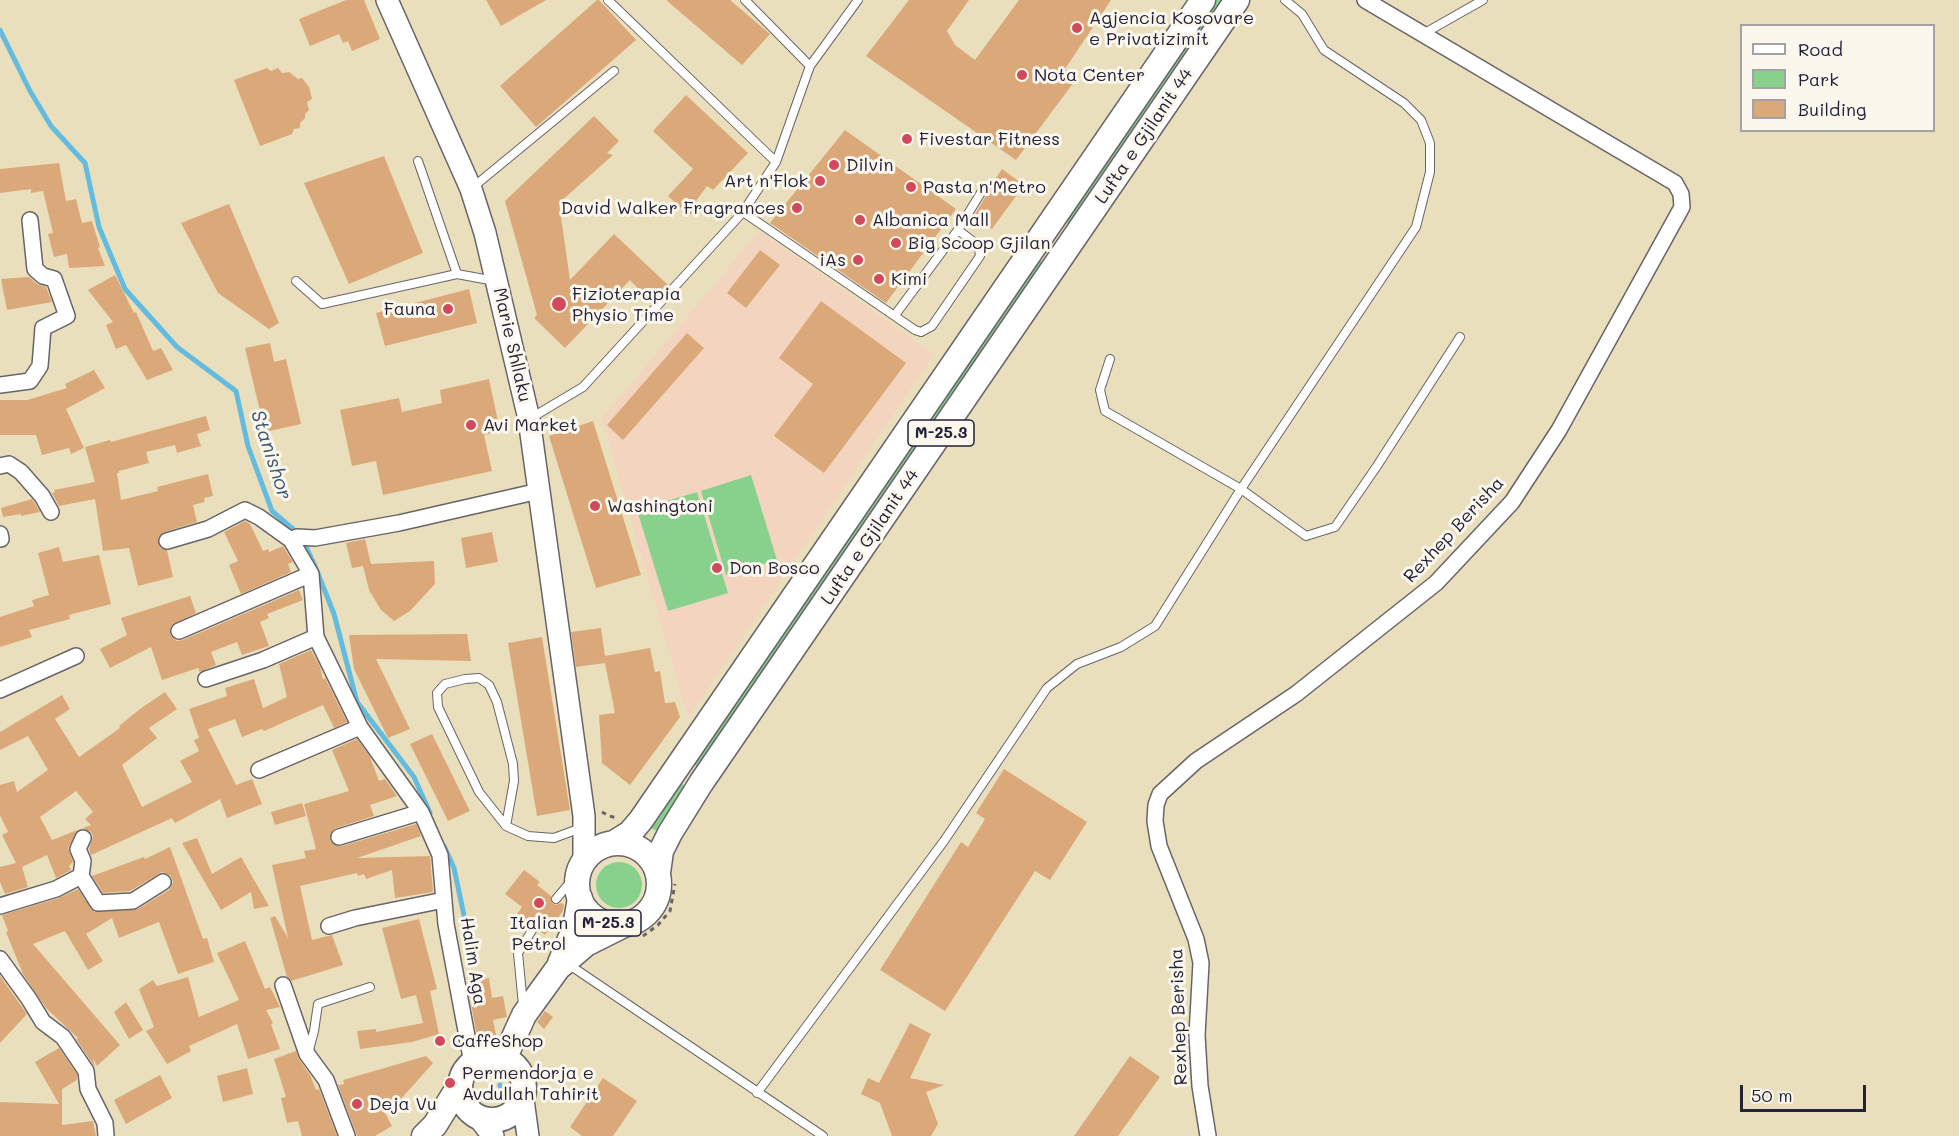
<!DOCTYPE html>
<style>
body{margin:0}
#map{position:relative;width:1959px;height:1136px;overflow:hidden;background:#eadfbc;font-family:Mali,sans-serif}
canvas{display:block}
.legend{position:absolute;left:1740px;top:24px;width:195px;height:108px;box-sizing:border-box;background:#fbf7ec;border:2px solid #a4a2a5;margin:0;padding:8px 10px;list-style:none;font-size:18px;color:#22223b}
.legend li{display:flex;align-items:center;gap:12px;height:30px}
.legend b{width:30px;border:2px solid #a4a2a5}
.scale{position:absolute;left:1740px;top:1085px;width:126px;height:27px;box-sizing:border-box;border:3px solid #22223b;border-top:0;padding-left:8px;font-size:18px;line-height:21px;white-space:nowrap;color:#22223b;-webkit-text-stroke:4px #fbf7ec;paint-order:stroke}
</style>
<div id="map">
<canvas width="1959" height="1136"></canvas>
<ul class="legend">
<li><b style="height:8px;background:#fff"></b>Road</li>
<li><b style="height:16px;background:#88d18d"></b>Park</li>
<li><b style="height:16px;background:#dba979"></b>Building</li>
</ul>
<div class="scale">50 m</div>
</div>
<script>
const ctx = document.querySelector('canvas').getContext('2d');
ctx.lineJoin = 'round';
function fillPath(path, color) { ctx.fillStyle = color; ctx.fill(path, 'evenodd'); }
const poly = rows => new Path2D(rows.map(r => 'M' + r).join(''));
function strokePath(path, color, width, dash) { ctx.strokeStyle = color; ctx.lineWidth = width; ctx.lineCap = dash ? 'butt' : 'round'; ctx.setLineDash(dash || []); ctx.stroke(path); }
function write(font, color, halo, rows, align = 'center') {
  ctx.font = font + ' Mali,sans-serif'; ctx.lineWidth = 6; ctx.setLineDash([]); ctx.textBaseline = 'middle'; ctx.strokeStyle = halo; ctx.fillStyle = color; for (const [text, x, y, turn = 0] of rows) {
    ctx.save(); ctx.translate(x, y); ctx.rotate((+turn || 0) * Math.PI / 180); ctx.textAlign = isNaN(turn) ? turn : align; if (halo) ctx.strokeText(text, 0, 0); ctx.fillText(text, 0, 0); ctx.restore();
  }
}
fillPath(poly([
 [759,231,934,354,688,718,602,418]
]), '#f3d4bf');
fillPath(poly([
 [1214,0,1226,0,1069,225,1064,220],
 [1037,258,1044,263,700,768,693,764],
 [751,475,777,560,726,575,701,491],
 [697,492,728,593,668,611,637,510],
 [681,783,686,787,658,832,651,828],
 '596 885a23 23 0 1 1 46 0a23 23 0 1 1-46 0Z'
]), '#88d18d');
strokePath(poly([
 [0,30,30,91,51,126,85,163,99,227,125,289,177,347,236,391,248,446,272,511,301,536,315,566,334,614,357,702,414,777,430,813],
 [444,846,454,868,473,958],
 [500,1085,518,1131]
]), '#63bce0', 5);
fillPath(poly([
 [346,0,364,0,380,39,352,51,348,41,343,43,339,34,310,46,299,19],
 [486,0,546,0,501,26],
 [597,0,599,0,636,40,536,127,500,86],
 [666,0,730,0,770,34,742,65],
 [909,0,969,0,947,31,955,45,975,60,1019,0,1111,0,1065,69,1077,78,1016,160,866,56],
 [267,68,271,71,278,68,282,73,289,72,298,79,302,78,309,87,312,99,307,102,309,110,305,114,305,118,300,123,300,128,294,129,292,134,260,146,234,80],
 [686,95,748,153,713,190,707,186,696,201,700,204,689,216,668,196,693,169,653,131],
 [594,116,619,141,607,153,613,155,559,203,570,280,614,234,668,285,652,303,630,280,565,348,534,318,537,315,505,201],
 [845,130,956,209,886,303,770,223],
 [384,156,423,253,349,284,304,183],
 [59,163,66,201,76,199,82,223,92,221,100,247,98,248,105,266,69,268,67,254,54,257,48,234,53,233,43,191,31,193,31,189,0,193,0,169],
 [1002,169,1024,185,992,229,974,216,987,194,988,190],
 [229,204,279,323,269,329,218,293,181,223],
 [760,250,780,265,746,308,727,293],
 [115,275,134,313,136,312,153,351,161,348,173,370,147,380,126,345,116,349,106,325,113,322,88,290],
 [29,277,37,284,46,287,52,302,7,310,1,279],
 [469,289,477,323,385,346,376,313],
 [821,301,906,363,824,473,774,436,813,384,779,358],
 [687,333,704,348,623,440,607,425],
 [270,343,274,362,286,359,301,424,265,432,245,348],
 [94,370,105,388,66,409,84,448,71,454,69,448,42,455,36,435,0,435,0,400,27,400,67,388,65,384],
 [489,379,500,431,484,435,492,471,383,495,376,461,352,466,340,410,399,398,402,412,442,403,440,390],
 [206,416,210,430,197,434,201,446,177,453,175,445,146,452,149,463,119,471,119,473,117,473,121,500,158,491,157,487,208,474,213,496,204,498,205,502,193,505,197,522,164,532,158,538,160,548,167,550,173,577,138,586,129,548,103,551,95,499,59,506,52,493,55,492,54,490,95,482,85,447,110,440,111,442],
 [593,421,641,575,596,588,549,436],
 [32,499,40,512,21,516,21,514,3,517,1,508],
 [245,521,250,524,263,551,268,549,269,552,283,546,293,562,288,564,291,572,241,594,229,565,238,561,224,532],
 [492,532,498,562,466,568,461,538],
 [365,539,371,564,369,564,434,561,435,584,410,611,394,621,381,610,369,590,363,566,352,568,346,543],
 [59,547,63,562,99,555,111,604,69,615,70,619,29,630,32,637,0,647,0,617,34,606,32,600,49,595,38,553],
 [299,590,303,600,267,614,269,618,260,622,269,646,242,655,237,642,211,652,216,665,200,672,198,668,162,680,151,647,110,668,100,649,127,635,121,618,190,596,196,613,171,626,170,634,177,641,183,640],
 [601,628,605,656,650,648,655,672,660,671,665,703,675,702,680,717,630,785,602,763,599,715,615,713,605,663,576,667,571,632],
 [467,634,471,661,376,659,410,729,388,738,354,669,349,635],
 [542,637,570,810,537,816,508,643],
 [311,650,320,667,323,680,325,678,347,722,334,728,323,705,264,731,262,729,242,737,235,719,208,729,236,785,252,779,262,804,227,818,220,799,175,823,172,818,91,855,89,849,93,836,91,832,83,828,91,825,85,819,93,812,76,791,40,817,52,840,77,830,68,848,73,862,69,866,71,870,56,878,47,855,22,867,28,887,5,894,0,882,0,867,16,863,2,835,8,832,0,815,0,785,14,781,17,792,48,770,28,736,0,750,0,732,62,695,70,709,55,719,79,757,120,728,119,726,140,709,165,692,177,709,149,728,157,738,122,765,142,807,192,782,180,761,199,751,194,740,199,738,189,709,227,696,225,688,254,679,263,708,287,697,279,664],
 [432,734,470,811,448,821,410,744],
 [357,739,370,757,379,781,385,779,397,796,370,805,374,816,336,828,330,834,330,840,336,846,342,846,416,824,421,836,357,858,430,856,433,892,395,898,392,870,366,879,364,874,358,876,357,873,300,886,312,940,332,935,343,965,291,981,287,977,270,918,275,916,288,938,272,865,306,858,304,851,316,849,304,804,349,791,332,750],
 [1004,769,1087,822,1050,880,1035,871,945,1011,880,970,961,842,968,847,985,819,976,813],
 [302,803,306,816,275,825,271,812],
 [197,838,212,874,241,857,269,906,254,909,251,892,221,910,182,843],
 [170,847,203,939,207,938,214,962,178,974,159,922,119,938,112,918,86,934,103,961,88,970,65,931,33,944,120,1045,97,1066,93,1058,95,1067,76,1039,78,1038,46,1008,23,974,6,932,8,931,2,915,59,898,78,889,94,912,138,909,169,890,173,882,171,876,162,872,130,891,103,893,92,876,144,857,145,859],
 [524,870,540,882,537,885,551,896,552,903,556,905,561,903,564,905,563,911,545,935,539,930,540,927,538,922,534,921,529,923,517,914,522,907,505,894],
 [419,919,437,989,430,991,439,1034,412,1042,360,1049,357,1031,376,1029,376,1032,423,1023,416,995,401,999,382,928],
 [245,941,265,989,270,987,280,1007,266,1010,273,1023,271,1024,280,1049,248,1059,237,1024,189,1046,191,1051,167,1064,146,1031,154,1027,139,989,153,980,157,986,188,977,199,1017,239,1000,217,953],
 [0,976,27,1014,0,1043],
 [489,978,492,998,503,996,507,1017,493,1020,497,1039,478,1042,467,982],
 [126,1002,143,1030,129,1039,114,1012],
 [545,1011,553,1017,544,1029,537,1022],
 [910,1023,931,1034,910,1078,944,1085,926,1092,938,1124,931,1136,892,1136,880,1103,861,1094,868,1078,879,1083],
 [59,1048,77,1074,77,1080,62,1089,62,1125,93,1121,96,1136,0,1136,0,1102,59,1104,35,1062],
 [296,1051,299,1059,310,1075,316,1090,319,1089,337,1136,302,1136,298,1121,287,1123,281,1098,286,1097,274,1059],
 [426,1056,433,1063,400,1100,379,1102,392,1126,375,1136,357,1136,338,1085,344,1084,343,1080],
 [1130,1056,1160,1077,1118,1136,1074,1136],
 [247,1068,253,1094,223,1102,217,1076],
 [160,1075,172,1098,126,1124,114,1100],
 [603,1078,637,1101,613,1136,582,1136,570,1127]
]), '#dba979');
const lane = poly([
 [608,0,776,162],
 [745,0,810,66],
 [1423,34,1483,0],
 [418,161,457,274],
 [472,188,614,71],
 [743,212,915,330,921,332,932,326,980,256,979,249,975,243,958,230],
 [296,281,322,304,457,274,495,281],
 [895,315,958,230,982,191],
 [1110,359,1100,390,1105,411,1241,489,1306,536,1335,527,1377,466,1460,337],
 [531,418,583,387,743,212,776,162,810,66,858,0],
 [506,826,514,781,513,764,497,702,489,685,479,678,465,679,445,684,437,693,438,707,479,792,506,826,528,836,554,838,581,828],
 [556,899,578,873],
 [568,964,823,1136],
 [523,1005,518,953,534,927],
 [309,1050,314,1031,318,1004,370,987],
 [757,1093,944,841,1047,688,1077,664,1121,647,1155,626,1241,489,1416,227,1430,172,1430,143,1421,120,1404,103,1324,50,1302,14,1285,0]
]);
const street = poly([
 [0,385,30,381,40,366,43,328,67,316,54,279,43,276,35,269,30,220],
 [0,466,9,464,21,472,42,496,51,512],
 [0,534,1,539],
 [291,540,297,537,315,538,399,523,539,491],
 [167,541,208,529,245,510,259,517,291,540,311,574,316,637,360,727,421,812,440,855,446,924,472,1063],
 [179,631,311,574],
 [206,679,263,660,316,637],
 [0,690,76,656],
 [259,770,360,727],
 [339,837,421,812],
 [83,838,78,849,83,861,81,876,98,903,133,901,163,882],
 [0,906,56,889,81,876],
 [329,926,355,918,444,900],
 [0,959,29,999,43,1022,63,1037,86,1071,88,1089,105,1123,106,1136],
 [283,985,307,1054,326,1080,347,1136],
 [1208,1136,1200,1086,1197,1035,1201,963,1196,939,1159,846,1155,821,1156,805,1160,794,1196,761,1296,694,1436,583,1512,502,1559,430,1682,207,1681,194,1675,183,1365,0]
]);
const secondary = poly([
 [387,0,471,189,485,233,529,419,584,816,584,861],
 [523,1100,528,1136],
 [479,1118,493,1136]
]);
const primary = poly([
 [614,843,630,833,641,820,1203,0],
 '577 884a41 41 0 1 1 82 0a41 41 0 1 1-82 0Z',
 [658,873,661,851,670,833,701,783,1237,0],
 [560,963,575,927,580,898],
 '460 1088a32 32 0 1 1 64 0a32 32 0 1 1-64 0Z',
 [505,1057,524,1015,558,968,586,944,626,924],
 [424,1136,435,1125,459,1086]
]);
strokePath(lane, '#686468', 10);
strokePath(street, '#686468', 18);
strokePath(secondary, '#686468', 24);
strokePath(primary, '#686468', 27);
strokePath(poly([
 [602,812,609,816,618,818],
 [643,936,658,925,670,911,675,884]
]), '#686468', 3, [4.5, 4.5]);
strokePath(lane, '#fff', 8);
strokePath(street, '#fff', 15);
strokePath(secondary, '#fff', 21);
strokePath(primary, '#fff', 24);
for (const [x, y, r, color] of [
 [1077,28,6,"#d1495b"],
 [1022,75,6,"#d1495b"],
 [907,139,6,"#d1495b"],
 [834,165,6,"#d1495b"],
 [820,181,6,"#d1495b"],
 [911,187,6,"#d1495b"],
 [797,208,6,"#d1495b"],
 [860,220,6,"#d1495b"],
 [896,243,6,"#d1495b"],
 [858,260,6,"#d1495b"],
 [879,279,6,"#d1495b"],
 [559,304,8,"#d1495b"],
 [448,309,6,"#d1495b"],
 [471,425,6,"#d1495b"],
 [595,506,6,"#d1495b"],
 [717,568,6,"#d1495b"],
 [539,903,6,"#d1495b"],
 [440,1041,6,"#d1495b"],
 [450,1083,6,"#d1495b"],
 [357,1104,6,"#d1495b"]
]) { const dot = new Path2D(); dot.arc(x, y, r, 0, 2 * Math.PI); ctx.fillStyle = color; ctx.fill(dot); strokePath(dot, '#fbf7ec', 2); }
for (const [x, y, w] of [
 [941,433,66],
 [608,923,66]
]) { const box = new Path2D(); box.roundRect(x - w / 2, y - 13, w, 26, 4.5); ctx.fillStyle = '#fbf7ec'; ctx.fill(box); strokePath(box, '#22223b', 1.5); }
write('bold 16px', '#22223b', null, [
 ["M-25.3",941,433],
 ["M-25.3",608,923]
]);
write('18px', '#22223b', '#fbf7ec', [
 ["Agjencia Kosovare",1089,18],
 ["e Privatizimit",1089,39],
 ["Nota Center",1034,75],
 ["Fivestar Fitness",919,139],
 ["Dilvin",846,165],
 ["Art n'Flok",808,181,"right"],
 ["Pasta n'Metro",923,187],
 ["David Walker Fragrances",785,208,"right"],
 ["Albanica Mall",872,220],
 ["Big Scoop Gjilan",908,243],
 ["iAs",846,260,"right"],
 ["Kimi",891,279],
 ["Fizioterapia",572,294],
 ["Physio Time",572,315],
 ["Fauna",436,309,"right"],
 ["Avi Market",483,425],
 ["Washingtoni",607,506],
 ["Don Bosco",729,568],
 ["Italian",539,923,"center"],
 ["Petrol",539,944,"center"],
 ["CaffeShop",452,1041],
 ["Permendorja e",462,1073],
 ["Avdullah Tahirit",462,1094],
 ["Deja Vu",369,1104]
], 'left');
write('18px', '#22223b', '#fbf7ec', [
 ["Lufta e Gjilanit 44",1144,136,-56],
 ["Marie Shllaku",512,345,77],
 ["Rexhep Berisha",1454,530,-47],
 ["Lufta e Gjilanit 44",870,537,-56],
 ["Halim Aga",473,961,81],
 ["Rexhep Berisha",1179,1017,-92]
]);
write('italic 20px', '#395875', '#fbf7ec', [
 ["Stanishor",271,455,72]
]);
</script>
